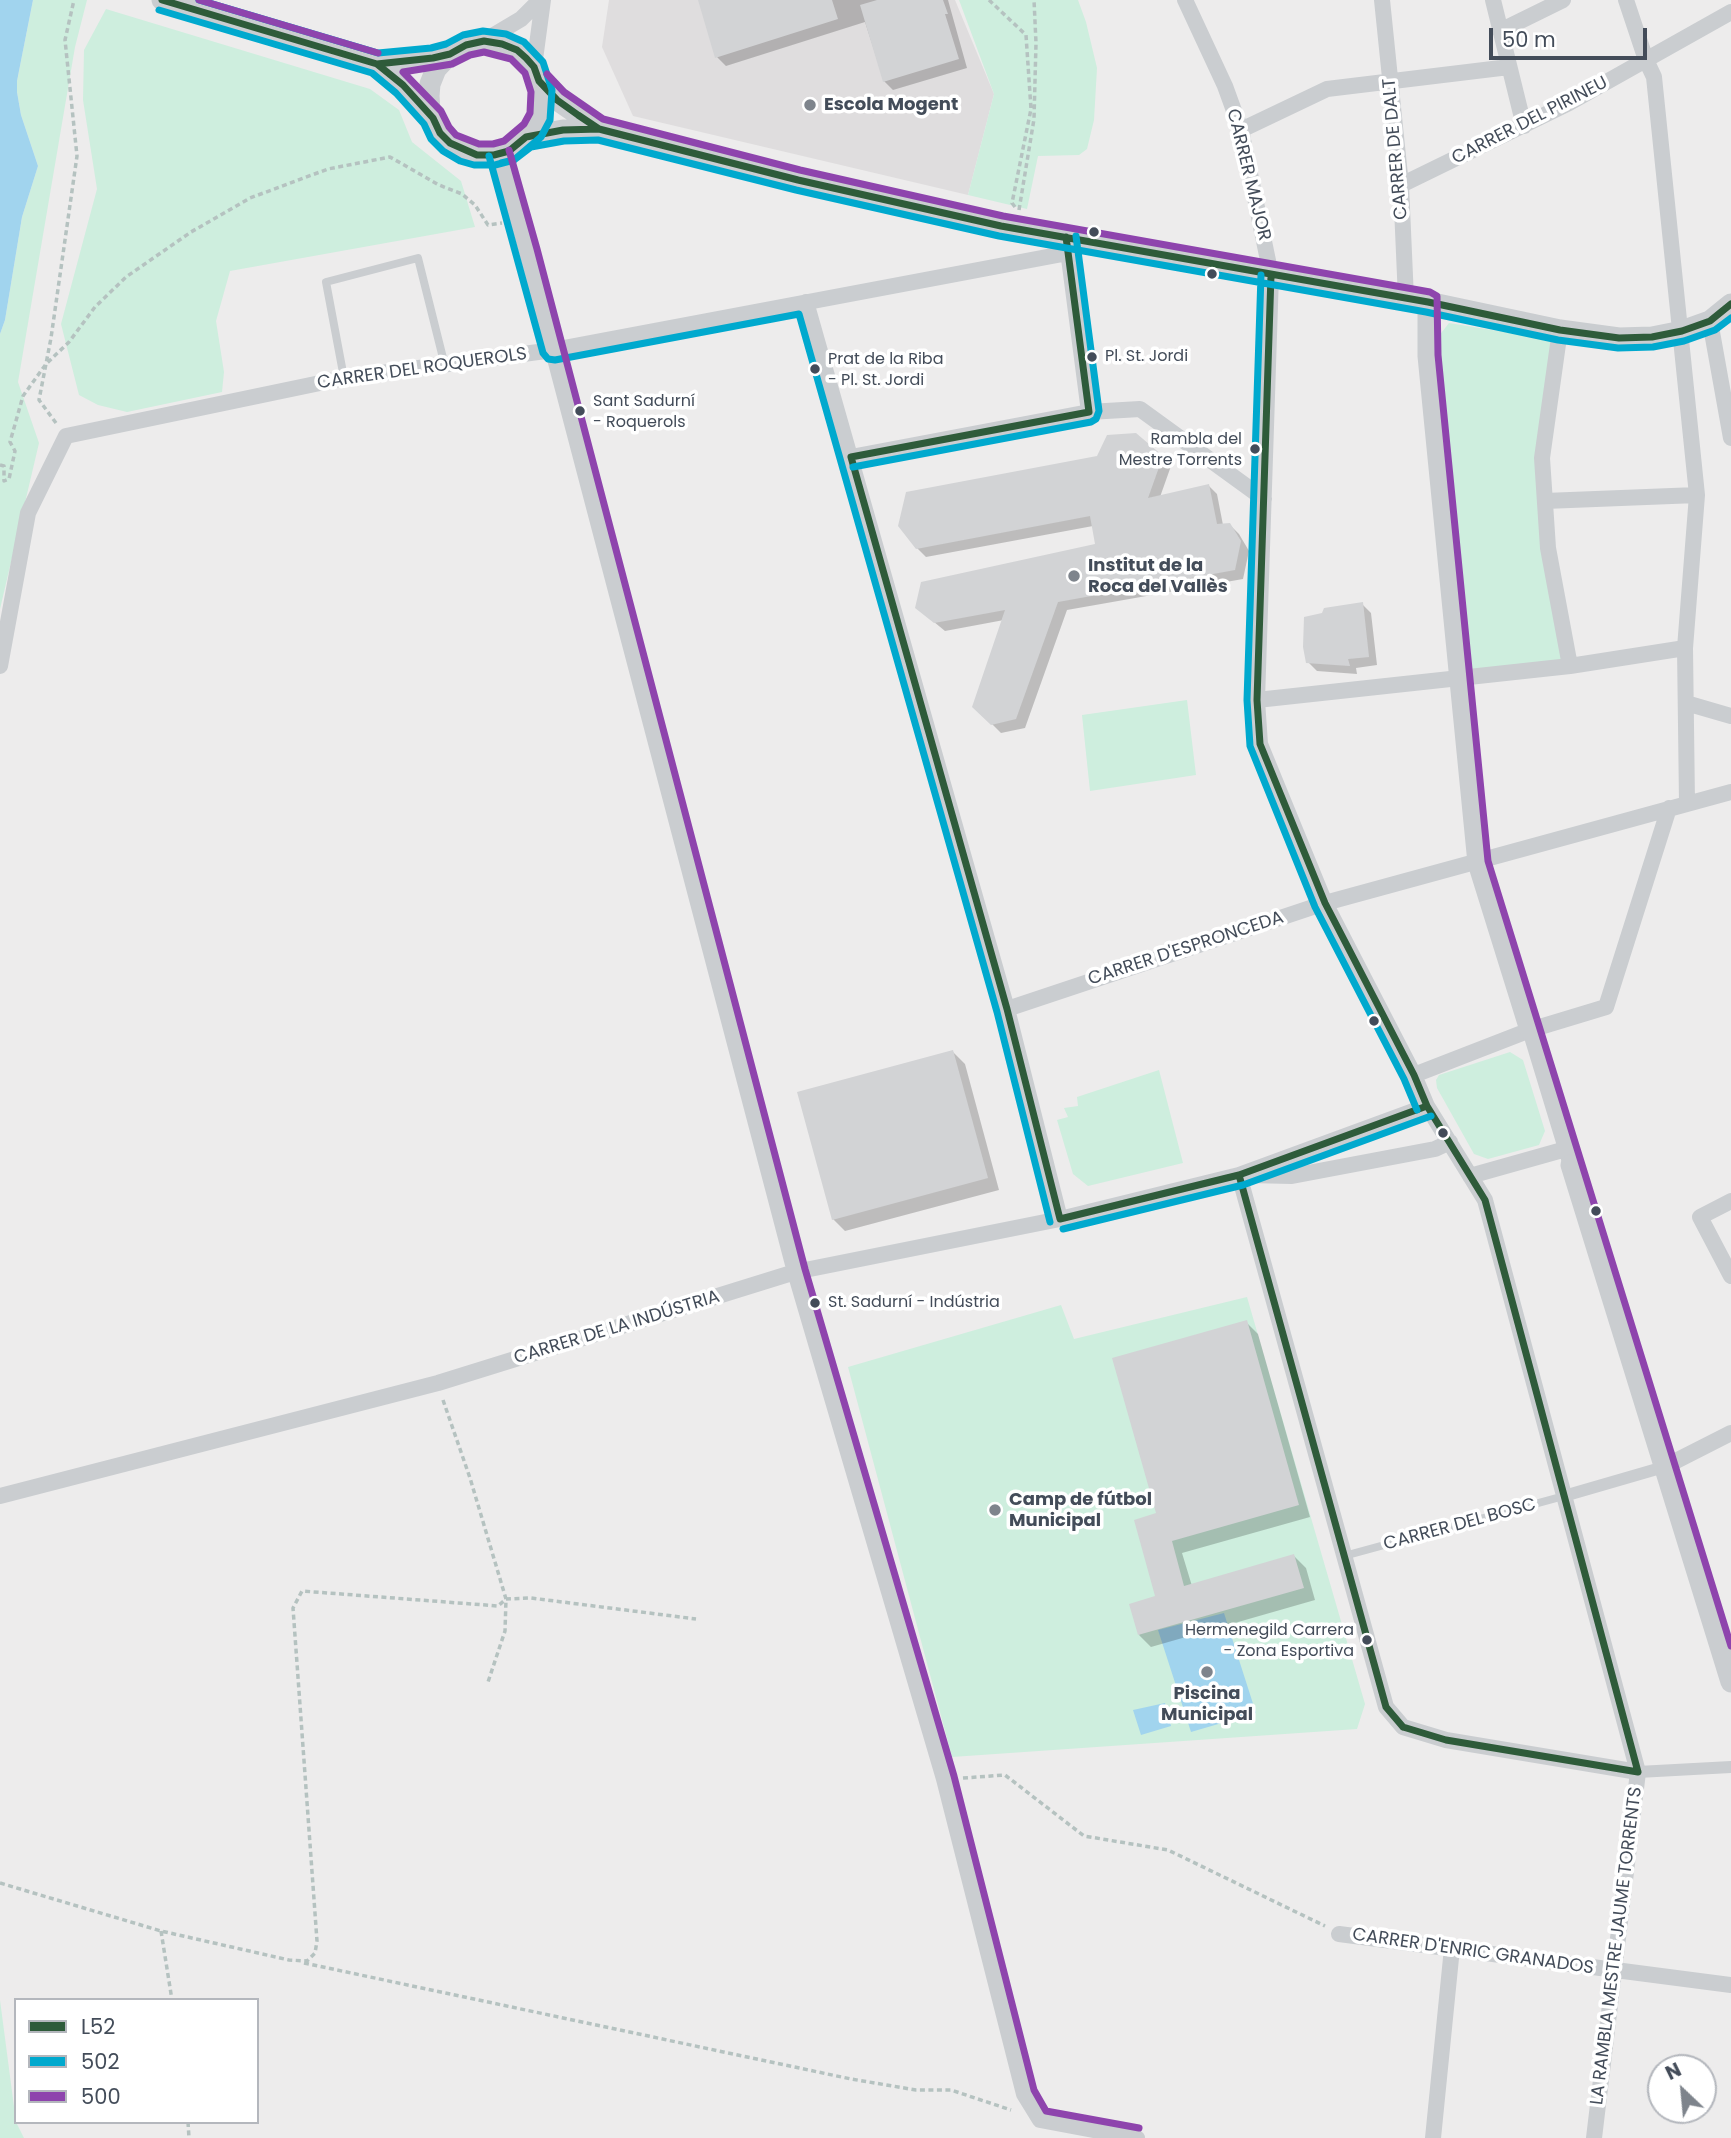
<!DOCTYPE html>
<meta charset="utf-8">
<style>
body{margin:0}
#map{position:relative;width:1731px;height:2138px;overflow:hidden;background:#edecec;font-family:Poppins,sans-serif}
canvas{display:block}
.legend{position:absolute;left:14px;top:1998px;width:245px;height:126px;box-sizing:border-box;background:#fff;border:2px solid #b4b7bd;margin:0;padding:9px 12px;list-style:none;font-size:21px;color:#434c59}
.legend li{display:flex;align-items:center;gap:14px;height:35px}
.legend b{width:35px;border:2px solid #b4b7bd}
.north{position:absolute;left:1647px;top:2054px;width:70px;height:70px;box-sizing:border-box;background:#fff;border:2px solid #b4b7bd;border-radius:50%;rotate:334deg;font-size:19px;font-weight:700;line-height:28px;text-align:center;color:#434c59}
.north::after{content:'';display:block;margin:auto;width:24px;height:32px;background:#7e848c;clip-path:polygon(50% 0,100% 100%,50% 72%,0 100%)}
.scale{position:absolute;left:1489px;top:28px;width:158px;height:32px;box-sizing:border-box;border:4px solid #434c59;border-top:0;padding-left:9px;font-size:21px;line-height:24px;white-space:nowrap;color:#434c59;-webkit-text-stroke:5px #fff;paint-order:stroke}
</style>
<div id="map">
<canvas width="1731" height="2138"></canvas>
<ul class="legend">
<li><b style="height:9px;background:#2e5b3a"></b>L52</li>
<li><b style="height:9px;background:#00a9ce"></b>502</li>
<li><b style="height:9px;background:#8e44ad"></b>500</li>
</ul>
<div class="north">N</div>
<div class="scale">50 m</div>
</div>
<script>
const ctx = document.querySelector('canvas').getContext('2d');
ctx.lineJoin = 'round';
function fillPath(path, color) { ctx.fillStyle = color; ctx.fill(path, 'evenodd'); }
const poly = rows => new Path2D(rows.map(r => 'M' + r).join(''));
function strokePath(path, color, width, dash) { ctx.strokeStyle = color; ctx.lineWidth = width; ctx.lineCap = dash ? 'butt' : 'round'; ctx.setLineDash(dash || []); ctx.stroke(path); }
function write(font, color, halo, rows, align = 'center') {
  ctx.font = font + ' Poppins,sans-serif'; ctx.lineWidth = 7; ctx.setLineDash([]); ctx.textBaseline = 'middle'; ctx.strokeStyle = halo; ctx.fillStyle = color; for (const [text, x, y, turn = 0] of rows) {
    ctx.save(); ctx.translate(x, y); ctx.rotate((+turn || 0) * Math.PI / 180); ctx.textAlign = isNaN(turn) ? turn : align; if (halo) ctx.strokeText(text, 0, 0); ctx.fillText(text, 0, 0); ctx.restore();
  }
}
fillPath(poly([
 [609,0,955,0,994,94,968,195,633,116,602,47]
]), '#dfddde');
fillPath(poly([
 [33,0,87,0,75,47,18,382,39,443,0,609,0,334,5,320,22,217,38,166,21,115,17,92,17,81],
 [959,0,1078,0,1086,22,1097,68,1094,120,1087,149,1079,155,1038,156,1027,209,968,195,994,94],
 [106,9,370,89,399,110,412,142,461,181,475,227,230,271,216,321,224,372,222,392,127,412,98,405,79,395,61,324,97,189,83,100,84,50],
 [1449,323,1559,341,1542,458,1562,663,1463,672,1434,342],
 [1187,700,1196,775,1090,791,1082,715],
 [1510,1052,1523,1060,1545,1131,1539,1145,1488,1159,1474,1154,1437,1088,1436,1080,1439,1075],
 [1159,1070,1183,1163,1088,1186,1073,1174,1057,1120,1068,1117,1064,1108,1078,1106,1077,1097],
 [1247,1297,1365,1704,1357,1729,952,1757,848,1367,1061,1305,1074,1339],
 [0,2000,16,2122,24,2138,0,2138]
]), '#ceeede');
fillPath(poly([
 [0,0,33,0,17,81,17,92,21,115,38,166,22,217,5,320,0,334],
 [1224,1613,1256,1713,1191,1732,1158,1630],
 [1165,1703,1171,1726,1141,1735,1133,1710]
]), '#a1d4ee');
fillPath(poly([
 [699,0,948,0,967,68,893,90,884,81,865,22,726,66,717,57],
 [1162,457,1171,466,1160,497,1208,485,1217,494,1223,525,1230,525,1239,534,1249,551,1243,579,1067,610,1025,728,1001,733,974,706,1004,620,945,631,917,608,1097,545,1093,526,926,557,917,548],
 [1362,604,1371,613,1377,665,1356,668,1357,674,1317,671,1308,662],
 [953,1052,965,1064,999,1190,845,1231,833,1219],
 [1246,1322,1258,1334,1310,1517,1182,1553,1192,1586,1294,1556,1306,1568,1315,1600,1151,1647,1139,1635,1158,1597,1159,1515]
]), '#0003');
fillPath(poly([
 [698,0,832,0,838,19,715,58],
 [877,0,943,0,948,14,945,14,959,59,883,82,860,5],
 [1136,433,1163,456,1148,498,1209,484,1217,524,1230,523,1241,541,1235,570,1058,602,1016,719,991,725,972,707,1005,610,934,623,915,608,921,582,1095,544,1090,516,916,549,898,526,906,492,1097,456,1107,435],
 [1363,602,1369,657,1348,659,1350,666,1306,663,1303,647,1304,617,1322,613,1324,608],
 [953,1050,988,1178,832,1220,797,1092],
 [1247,1320,1299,1505,1172,1541,1184,1586,1294,1554,1304,1588,1138,1635,1129,1604,1155,1596,1134,1520,1156,1513,1112,1358]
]), '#d2d3d5');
strokePath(poly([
 [989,0,1026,35,1031,109,1012,203,1015,207],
 [1019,210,1034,119,1036,43,1034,0],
 [56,423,39,400,51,338,77,156,65,40,74,0],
 [0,465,4,466,4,481,9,479,15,451,10,442,23,396,46,364,69,342,95,307,126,277,191,232,250,198,328,169,390,157,439,185,462,194,475,205,488,225,502,223],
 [443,1400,470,1478,506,1599,505,1631,488,1682],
 [963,1778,1005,1775,1084,1836,1168,1850,1325,1926],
 [0,1883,161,1931,289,1960,307,1961,315,1953,317,1941,293,1608,302,1591,498,1606,506,1599,531,1598,696,1619],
 [161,1931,172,2000],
 [304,1963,851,2079,916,2090,951,2090,1011,2110],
 [188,2122,189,2138]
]), '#b5c2c0', 3.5, [5, 3.5]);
strokePath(poly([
 [344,378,326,282,418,258,445,366],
 [1344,1556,1564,1496]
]), '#cacdd0', 8);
strokePath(poly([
 [1564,1496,1664,1467],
 [1638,1772,1731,1767]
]), '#cacdd0', 12);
strokePath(poly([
 [1185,0,1225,86,1241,130,1271,275,1257,700,1260,744,1325,903,1414,1075,1427,1106,1485,1200,1638,1772,1594,2138],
 [1382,0,1401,185,1406,299],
 [1493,0,1524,126],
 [1626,0,1646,60,1654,77,1697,495,1685,648,1687,803],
 [1500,31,1563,0],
 [484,41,521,19,540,0],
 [534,67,543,0],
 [1241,130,1327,89,1509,67],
 [499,153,527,252,795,1272,944,1779,1024,2094,1040,2120,1137,2138],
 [1401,185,1569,103,1731,12],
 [1067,243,1089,412],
 [806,302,1007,1009,1060,1219],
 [1710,321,1731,438],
 [1560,330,1542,458,1548,548,1570,666],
 [851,457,1089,412,1140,409,1264,499],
 [1545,501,1697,495],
 [0,666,28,513,66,436,344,378,553,350,1068,253],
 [1257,700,1570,666,1685,648],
 [1686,703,1731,716],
 [1007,1009,1325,903,1731,792],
 [1530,1030,1571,1165],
 [1414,1075,1530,1030,1606,1007,1669,808],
 [1239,1175,1386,1707,1403,1727,1446,1740,1638,1772],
 [1248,1175,1292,1176,1435,1149,1450,1142],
 [1470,1176,1566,1149],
 [1731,1201,1700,1217,1731,1276],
 [1664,1467,1731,1433],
 [0,1496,438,1383,795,1272,1060,1219,1239,1175,1427,1106],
 [1339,1934,1731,1985],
 [1433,2138,1452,1948]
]), '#cacdd0', 16);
strokePath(poly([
 [162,0,377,64,403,85,433,118],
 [377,64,433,58,450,54,466,45,484,41,502,44,517,50,534,67,542,91,540,116,533,130,520,143,499,153,477,155,464,151,450,143,440,133,430,111,429,96,430,84,436,69,450,54],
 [539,81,557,100,599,129,798,180,1001,226,1428,302,1560,330,1619,338,1652,337,1682,331,1710,321,1731,304],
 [526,137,563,130,581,131,599,129],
 [1428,302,1428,356,1478,863,1530,1030],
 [1571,1165,1731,1682]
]), '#cacdd0', 21);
strokePath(poly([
 [162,0,377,64,403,85,433,118,440,133,450,143,477,155,494,155,509,151,526,137,563,130,599,129,798,180,1001,226,1428,302,1560,330,1619,338,1652,337,1682,331,1710,321,1731,304],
 [337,52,377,64,433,58,450,54,466,45,484,41,502,44,517,50,526,58,534,67,539,81,557,100,578,115,599,129,634,138],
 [1066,237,1089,412],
 [1271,275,1257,700,1260,744,1325,903,1414,1075,1427,1106,1485,1200,1638,1772],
 [851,457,1007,1009,1060,1219],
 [851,457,1089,412],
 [1239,1175,1386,1707,1403,1727],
 [1060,1219,1239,1175,1427,1106],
 [1403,1727,1446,1740,1638,1772]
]), '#2e5b3a', 7);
strokePath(poly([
 [159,10,372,73,396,93,424,124,431,139,443,151,460,161,474,165,495,165,514,160,541,137,550,120,552,90,543,62,524,42,506,34,483,31,463,35,446,44,431,48,378,53,199,0],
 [489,156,543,353,548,359,555,360,799,314,997,1012,1050,1222],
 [501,163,514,160,531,147,564,141,598,140,796,190,999,236,1426,312,1558,340,1618,348,1653,347,1684,341,1715,330,1731,318],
 [1261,275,1247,700,1250,746,1315,907,1404,1079,1417,1110],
 [853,467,1091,422,1096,419,1099,411,1076,236],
 [1063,1229,1243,1185,1431,1116]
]), '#00a9ce', 7);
strokePath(poly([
 [199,0,378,53],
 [484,52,511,59,525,73,531,92,530,113,524,124,504,141,493,144,479,144,456,135,449,127,441,111,403,72,452,64,470,55,484,52],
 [547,74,564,92,603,119,800,170,1003,216,1430,292,1437,296,1438,355,1488,861,1731,1646],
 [509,150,537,249,805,1269,954,1776,1034,2090,1046,2111,1139,2128]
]), '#8e44ad', 7);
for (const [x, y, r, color] of [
 [810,105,7,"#7e848c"],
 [1094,232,6,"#434c59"],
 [1212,274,6,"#434c59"],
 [1092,357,6,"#434c59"],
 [815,369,6,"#434c59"],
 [580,411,6,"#434c59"],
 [1255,449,6,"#434c59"],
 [1074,576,7,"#7e848c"],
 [1374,1021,6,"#434c59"],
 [1443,1133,6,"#434c59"],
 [1596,1211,6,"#434c59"],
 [815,1303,6,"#434c59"],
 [995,1510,7,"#7e848c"],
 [1367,1640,6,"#434c59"],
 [1207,1672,7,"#7e848c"]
]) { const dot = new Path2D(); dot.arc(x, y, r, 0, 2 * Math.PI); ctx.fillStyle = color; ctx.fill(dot); strokePath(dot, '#fff', 2.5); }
write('16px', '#434c59', '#fff', [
 ["Pl. St. Jordi",1105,357],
 ["Prat de la Riba",828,360],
 ["- Pl. St. Jordi",828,381],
 ["Sant Sadurní",593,402],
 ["- Roquerols",593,423],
 ["Rambla del",1242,440,"right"],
 ["Mestre Torrents",1242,461,"right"],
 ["St. Sadurní - Indústria",828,1303],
 ["Hermenegild Carrera",1354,1631,"right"],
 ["- Zona Esportiva",1354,1652,"right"]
], 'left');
write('bold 18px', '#434c59', '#fff', [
 ["Escola Mogent",824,105],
 ["Institut de la",1088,566],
 ["Roca del Vallès",1088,587],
 ["Camp de fútbol",1009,1500],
 ["Municipal",1009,1521],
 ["Piscina",1207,1694,"center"],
 ["Municipal",1207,1715,"center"]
], 'left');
write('18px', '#434c59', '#fff', [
 ["CARRER DEL PIRINEU",1530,121,-27],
 ["CARRER DE DALT",1396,149,-95],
 ["CARRER MAJOR",1248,175,76],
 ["CARRER DEL ROQUEROLS",422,369,-8],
 ["CARRER D'ESPRONCEDA",1186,949,-18],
 ["CARRER DE LA INDÚSTRIA",617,1328,-17],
 ["CARRER DEL BOSC",1460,1525,-15],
 ["LA RAMBLA MESTRE JAUME TORRENTS",1617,1946,-83],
 ["CARRER D'ENRIC GRANADOS",1473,1952,8]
]);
</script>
